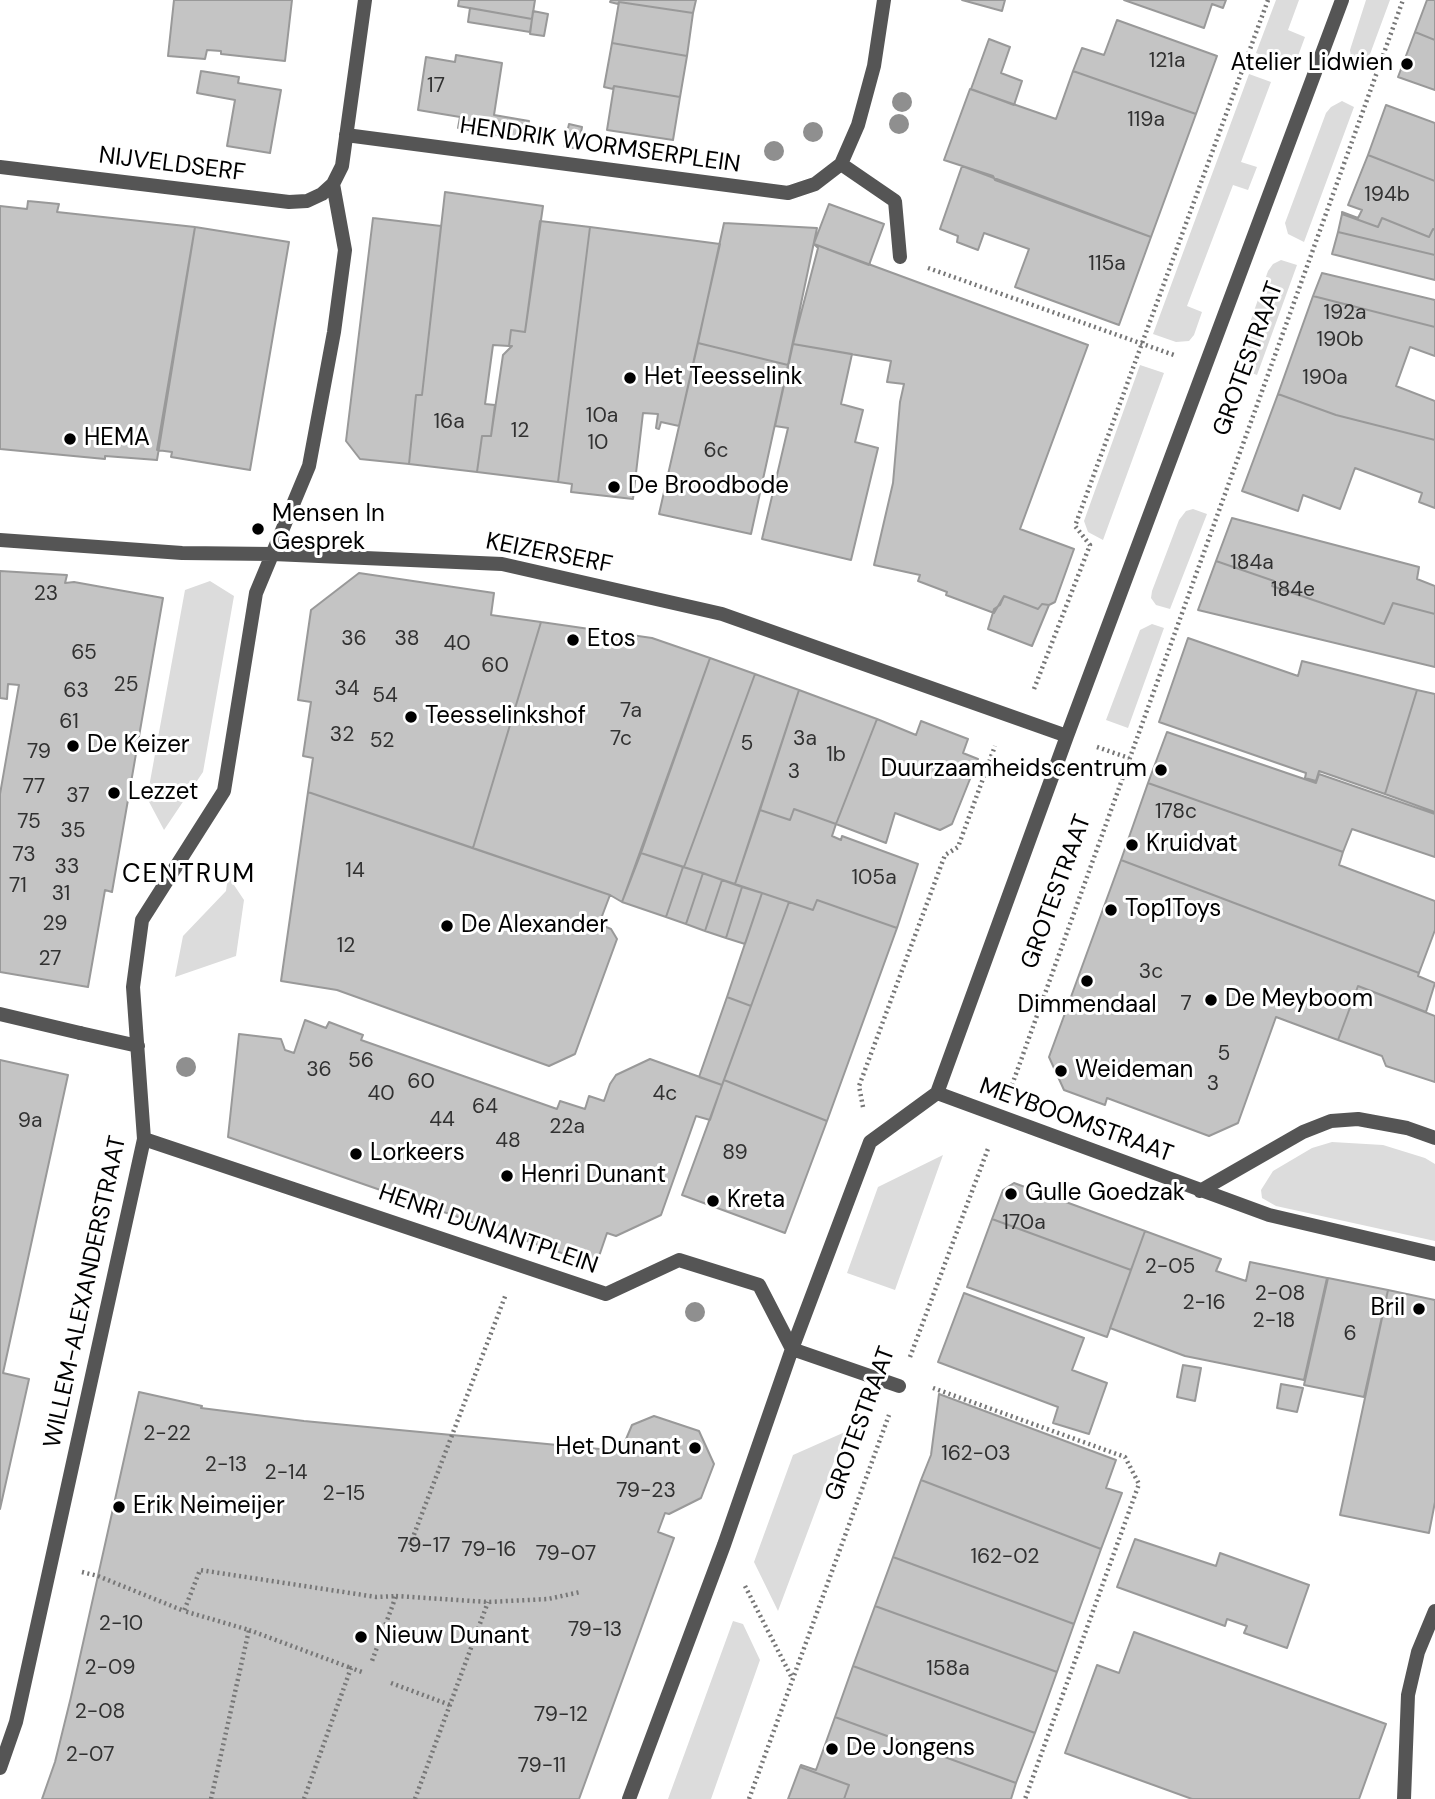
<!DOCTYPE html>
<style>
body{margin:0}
canvas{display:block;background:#fff}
</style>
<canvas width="1435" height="1799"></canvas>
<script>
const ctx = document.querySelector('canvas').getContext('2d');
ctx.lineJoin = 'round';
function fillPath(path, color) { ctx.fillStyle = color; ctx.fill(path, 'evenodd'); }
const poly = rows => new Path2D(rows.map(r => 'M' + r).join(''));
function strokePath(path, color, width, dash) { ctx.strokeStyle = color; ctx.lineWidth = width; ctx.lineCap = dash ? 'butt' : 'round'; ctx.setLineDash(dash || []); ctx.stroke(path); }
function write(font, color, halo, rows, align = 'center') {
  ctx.font = font + ' "DM Sans",sans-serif'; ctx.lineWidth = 6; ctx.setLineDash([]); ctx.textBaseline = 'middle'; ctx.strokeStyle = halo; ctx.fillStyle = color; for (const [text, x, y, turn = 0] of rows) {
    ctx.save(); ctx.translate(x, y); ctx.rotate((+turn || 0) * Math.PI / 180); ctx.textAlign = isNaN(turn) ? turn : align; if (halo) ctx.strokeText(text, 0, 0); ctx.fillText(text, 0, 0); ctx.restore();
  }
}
fillPath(poly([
 [1276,0,1299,0,1288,30,1305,37,1298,56,1289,64,1283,64,1256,53],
 [1366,0,1390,0,1366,65,1356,61,1351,57,1350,50],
 [1249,74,1271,82,1241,162,1257,167,1248,190,1233,185,1187,306,1202,312,1194,335,1189,341,1176,342,1153,334],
 [1342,101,1354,107,1304,242,1288,234,1285,223,1326,113,1331,107],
 [1281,260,1297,265,1257,375,1244,370,1240,366,1239,354,1268,271,1273,264],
 [1140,365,1164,373,1103,540,1088,532,1084,521],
 [1193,509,1207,514,1170,609,1156,605,1151,598,1152,591,1179,520,1186,511],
 [210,581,234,596,203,772,164,830,147,798,185,590],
 [1152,624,1164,628,1128,728,1106,720,1140,630],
 [228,876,244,900,236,956,175,977,183,936,226,891],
 [1332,1142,1383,1145,1425,1158,1435,1164,1435,1241,1276,1206,1262,1198,1261,1190,1273,1171,1312,1148],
 [943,1155,895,1290,847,1273,878,1187],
 [845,1432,778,1611,754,1562,793,1455],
 [733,1621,743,1624,760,1660,711,1799,668,1799]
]), '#dcdcdc');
const building = poly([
 [174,0,292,0,285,61,221,54,221,51,207,50,205,59,168,56,174,0],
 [459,0,535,0,532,19,458,6,459,0],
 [611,0,696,0,693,13,619,2,618,4,610,2,611,0],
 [962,0,1005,0,1002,11,962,0],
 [1124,0,1226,0,1223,8,1212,4,1204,28,1124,0],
 [1427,0,1435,0,1435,40,1415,32,1427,0],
 [619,2,693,13,687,56,612,43,619,2],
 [470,8,532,19,530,32,468,22,470,8],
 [533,11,548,14,544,36,530,34,533,11],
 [1117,20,1217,56,1196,114,1073,71,1082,48,1104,55,1117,20],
 [1415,32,1435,40,1435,90,1398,77,1415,32],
 [989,39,1010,47,1001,73,1022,81,1014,105,971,89,989,39],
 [612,43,687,56,680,97,614,86,613,89,604,87,612,43],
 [456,55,502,63,494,115,529,121,525,140,458,128,460,117,418,110,426,57,455,62,456,55],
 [201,71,239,77,238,83,281,90,270,153,227,146,235,100,197,93,201,71],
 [1073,71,1196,114,1151,237,995,180,993,176,944,160,970,89,1056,119,1073,71],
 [614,86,680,97,673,140,607,130,614,86],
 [1386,105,1435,123,1435,181,1368,155,1386,105],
 [569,124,582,127,578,149,564,146,569,124],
 [1368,155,1435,181,1435,230,1433,229,1429,237,1382,218,1378,227,1342,214,1342,212,1358,218,1362,210,1348,205,1368,155],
 [962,166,1151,237,1119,325,1015,287,1029,249,984,233,978,250,957,242,958,236,940,229,962,166],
 [445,192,543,206,525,332,511,330,509,346,493,345,485,404,495,405,491,436,482,436,477,472,409,464,416,395,422,395,445,192],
 [28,201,59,204,57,212,195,227,157,460,105,456,105,459,0,449,0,206,27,209,28,201],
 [829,204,884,224,869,265,814,244,813,246,829,204],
 [1342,214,1378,227,1382,218,1429,237,1433,229,1435,230,1435,255,1338,232,1342,214],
 [373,218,441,226,422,395,416,395,409,464,360,459,346,441,373,218],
 [540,221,590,227,558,482,477,472,482,436,491,436,503,355,512,346,509,346,511,330,525,332,540,221],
 [724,223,817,228,788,365,698,343,724,223],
 [195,227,289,242,250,470,171,457,172,452,157,450,195,227],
 [590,227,720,244,679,426,661,422,659,429,656,428,658,414,643,413,633,499,571,492,572,484,558,482,590,227],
 [1338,232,1435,255,1435,280,1332,254,1338,232],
 [814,244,1088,345,1020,529,1074,549,1055,602,1049,605,1042,604,1038,609,1004,596,994,613,946,595,947,592,918,581,920,575,874,565,893,483,900,402,904,384,887,382,891,361,793,344,818,248,814,244],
 [1322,273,1435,300,1435,327,1313,296,1322,273],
 [1313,296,1435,327,1435,356,1410,347,1396,386,1435,401,1435,440,1336,415,1278,394,1313,296],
 [698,343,788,365,751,534,659,514,698,343],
 [793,344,852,354,841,404,863,410,855,442,878,448,851,560,762,539,788,428,775,426,793,344],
 [1278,394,1336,415,1435,440,1435,508,1419,502,1422,493,1355,468,1340,509,1303,495,1298,511,1242,491,1278,394],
 [1232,518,1419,567,1417,579,1435,586,1435,614,1393,603,1384,624,1272,586,1274,581,1216,561,1232,518],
 [1216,561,1274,581,1272,586,1384,624,1393,603,1435,614,1435,667,1198,610,1216,561],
 [0,571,67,575,65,583,74,582,163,598,112,892,105,890,88,987,0,972,0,794,19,685,8,684,7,699,0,698,0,571],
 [359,573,494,593,491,615,541,622,473,848,308,792,313,758,303,756,311,702,298,700,311,610,359,573],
 [1004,596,1038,609,1042,604,1049,605,1032,646,988,629,994,609,1000,605,1004,596],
 [541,622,652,638,710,658,622,902,610,895,473,848,541,622],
 [1188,638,1298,676,1302,661,1417,690,1385,794,1319,771,1316,781,1305,778,1306,773,1159,722,1188,638],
 [710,658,755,674,684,867,641,853,710,658],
 [755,674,799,690,735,884,684,867,755,674],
 [799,690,877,719,836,824,794,809,790,820,760,810,799,690],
 [1417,690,1435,694,1435,812,1385,794,1417,690],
 [877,719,916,735,921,721,968,739,963,753,978,759,952,824,940,830,895,813,886,843,836,824,877,719],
 [1167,732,1316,783,1319,774,1435,814,1435,857,1352,829,1343,852,1148,783,1167,732],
 [1148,783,1343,852,1339,865,1435,901,1435,930,1419,973,1121,860,1148,783],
 [308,792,610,895,599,924,611,929,617,939,575,1054,549,1066,337,990,281,981,308,792],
 [794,809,836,824,832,836,841,840,842,836,918,864,897,928,817,900,813,910,735,884,760,810,790,820,794,809],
 [641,853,683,867,666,917,622,902,641,853],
 [1121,860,1419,973,1418,976,1435,983,1426,1012,1358,986,1338,1040,1276,1017,1238,1123,1209,1136,1107,1098,1105,1105,1064,1090,1049,1057,1121,860],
 [683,867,703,873,686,924,666,917,683,867],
 [703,873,722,880,705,931,686,924,703,873],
 [722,880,742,887,726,938,705,931,722,880],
 [742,887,762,893,745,944,726,938,742,887],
 [762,893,789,902,751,1006,727,997,762,893],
 [817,900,897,928,827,1121,724,1080,789,902,813,910,817,900],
 [1358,986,1435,1016,1435,1082,1386,1066,1382,1056,1338,1040,1358,986],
 [727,997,751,1006,722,1085,699,1077,727,997],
 [305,1020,326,1028,329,1022,363,1035,361,1040,557,1109,560,1101,585,1109,589,1096,604,1101,610,1084,616,1075,650,1059,722,1085,710,1120,696,1116,661,1215,616,1236,607,1233,596,1265,228,1137,239,1034,281,1039,285,1050,294,1053,305,1020],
 [0,1060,68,1075,3,1373,29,1379,0,1509,0,1060],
 [724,1080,827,1121,785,1233,682,1195,724,1080],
 [1014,1183,1145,1231,1131,1270,992,1219,1003,1190,1014,1183],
 [992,1219,1131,1270,1107,1337,967,1287,992,1219],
 [1145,1231,1221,1259,1216,1271,1246,1281,1250,1262,1327,1278,1304,1380,1185,1356,1110,1328,1145,1231],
 [1328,1278,1388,1290,1364,1397,1304,1385,1328,1278],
 [1388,1290,1435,1300,1435,1502,1429,1533,1340,1515,1388,1290],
 [964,1293,1084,1338,1072,1370,1107,1383,1089,1434,1053,1423,1058,1407,938,1362,964,1293],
 [1183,1365,1201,1368,1195,1401,1177,1397,1183,1365],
 [1281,1384,1303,1388,1297,1412,1277,1408,1281,1384],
 [139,1392,202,1406,201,1408,304,1421,621,1451,632,1425,654,1416,699,1431,714,1464,701,1498,669,1514,665,1513,658,1532,674,1538,579,1799,42,1799,55,1762,71,1697,139,1392],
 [939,1394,1116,1460,1106,1488,1122,1493,1101,1549,921,1480,931,1455,939,1394],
 [921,1480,1101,1549,1074,1624,893,1557,921,1480],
 [1135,1539,1216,1566,1220,1553,1309,1585,1287,1648,1244,1633,1247,1626,1227,1619,1225,1626,1117,1587,1135,1539],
 [893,1557,1074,1624,1057,1672,875,1606,893,1557],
 [875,1606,1057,1672,1035,1733,853,1666,875,1606],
 [1134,1632,1386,1724,1359,1799,1192,1799,1065,1753,1097,1665,1119,1673,1134,1632],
 [853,1666,1035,1733,1016,1783,835,1717,853,1666],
 [835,1717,1016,1783,1011,1799,844,1799,849,1785,800,1767,801,1765,816,1770,835,1717],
 [800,1767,849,1785,844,1799,788,1799,800,1767]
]);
fillPath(building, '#c4c4c4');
strokePath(building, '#999', 2);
strokePath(poly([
 [928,268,1174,355],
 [1034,689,1090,545,1075,526,1268,0],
 [1097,747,1129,758],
 [1012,1085,1403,0],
 [863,1107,859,1086,945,855,958,847,995,746],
 [910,1357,989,1146],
 [933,1388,1125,1457,1139,1484,1025,1799],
 [410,1545,506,1294],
 [82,1572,98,1576,184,1611],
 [745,1586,792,1678],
 [396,1596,488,1602,548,1599,580,1592],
 [249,1630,351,1668],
 [391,1683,450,1705],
 [211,1799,249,1630,184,1611,200,1570,376,1597,396,1596,372,1661],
 [304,1799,351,1668,362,1672],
 [415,1799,488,1602],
 [749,1799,889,1415]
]), '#777', 4.5, [2, 3.5]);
strokePath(poly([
 [0,1014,80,1033]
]), '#555', 14);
strokePath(poly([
 [346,135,788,193,815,184,841,164,858,125,874,66,884,0],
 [841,164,895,201,900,257],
 [0,167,289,202,307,201,322,194,333,184],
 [0,540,182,553,273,554,502,564,722,614,1067,736],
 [80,1033,138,1046],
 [937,1093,1269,1215,1435,1254],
 [144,1139,606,1294,679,1260,759,1285,792,1349,899,1386],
 [1200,1191,1303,1132,1331,1121,1358,1119,1407,1128,1435,1138],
 [0,1768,16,1722,144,1139,133,987,142,920,224,791,256,593,309,466,334,332,345,250,333,184,342,166,365,0],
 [629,1799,724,1545,792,1349,870,1142,937,1093,1067,736,1342,0],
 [1404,1799,1408,1695,1418,1652,1435,1611]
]), '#555', 14);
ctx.fillStyle = '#8f8f8f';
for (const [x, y] of [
 [902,102],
 [899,124],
 [813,132],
 [774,151],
 [186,1067],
 [695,1312]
]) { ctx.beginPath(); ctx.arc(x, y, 10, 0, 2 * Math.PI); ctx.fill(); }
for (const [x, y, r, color] of [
 [1407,64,7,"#000"],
 [630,378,7,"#000"],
 [70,439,7,"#000"],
 [614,487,7,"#000"],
 [258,529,7,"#000"],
 [573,640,7,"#000"],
 [411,717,7,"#000"],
 [73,746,7,"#000"],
 [1161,770,7,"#000"],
 [114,793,7,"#000"],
 [1132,845,7,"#000"],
 [1111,910,7,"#000"],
 [447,926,7,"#000"],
 [1087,981,7,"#000"],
 [1211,1000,7,"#000"],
 [1061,1071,7,"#000"],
 [356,1154,7,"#000"],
 [507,1176,7,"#000"],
 [1011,1194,7,"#000"],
 [713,1201,7,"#000"],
 [1419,1309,7,"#000"],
 [695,1448,7,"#000"],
 [119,1507,7,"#000"],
 [361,1637,7,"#000"],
 [832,1749,7,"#000"]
]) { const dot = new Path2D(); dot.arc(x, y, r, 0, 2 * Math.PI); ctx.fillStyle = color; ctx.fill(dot); strokePath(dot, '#fff', 2.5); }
write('21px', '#313131', null, [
 ["121a",1167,61],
 ["17",436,86],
 ["119a",1146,120],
 ["194b",1387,195],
 ["115a",1107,264],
 ["192a",1345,313],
 ["190b",1340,340],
 ["190a",1325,378],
 ["10a",602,416],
 ["16a",449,422],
 ["12",520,431],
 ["10",598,443],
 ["6c",716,451],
 ["184a",1252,563],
 ["184e",1293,590],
 ["23",46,594],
 ["36",354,639],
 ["38",407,639],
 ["40",457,644],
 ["65",84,653],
 ["60",495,666],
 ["25",126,685],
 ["34",347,689],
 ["63",76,691],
 ["54",385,696],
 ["7a",631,711],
 ["61",69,722],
 ["32",342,735],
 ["7c",621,739],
 ["3a",805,739],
 ["52",382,741],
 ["5",747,744],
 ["79",39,752],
 ["1b",836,755],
 ["3",794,772],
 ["77",34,787],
 ["37",78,796],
 ["178c",1176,812],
 ["75",29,822],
 ["35",73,831],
 ["73",24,855],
 ["33",67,867],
 ["14",355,871],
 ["105a",874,878],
 ["71",18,886],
 ["31",61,894],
 ["29",55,924],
 ["12",346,946],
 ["27",50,959],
 ["3c",1151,972],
 ["7",1186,1004],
 ["5",1224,1054],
 ["56",361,1061],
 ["36",319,1070],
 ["60",421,1082],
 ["3",1213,1084],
 ["40",381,1094],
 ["4c",665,1094],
 ["64",485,1107],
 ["44",442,1120],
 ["9a",30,1121],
 ["22a",567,1127],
 ["48",508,1141],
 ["89",735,1153],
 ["170a",1024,1223],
 ["2-05",1170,1267],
 ["2-08",1280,1294],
 ["2-16",1204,1303],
 ["2-18",1274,1321],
 ["6",1350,1334],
 ["2-22",167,1434],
 ["162-03",976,1454],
 ["2-13",226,1465],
 ["2-14",286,1473],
 ["79-23",646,1491],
 ["2-15",344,1494],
 ["79-17",424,1546],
 ["79-16",489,1550],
 ["79-07",566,1554],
 ["162-02",1005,1557],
 ["2-10",121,1624],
 ["79-13",595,1630],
 ["2-09",110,1668],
 ["158a",948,1669],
 ["2-08",100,1712],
 ["79-12",561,1715],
 ["2-07",90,1755],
 ["79-11",542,1766]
]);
write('24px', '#000', '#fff', [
 ["Atelier Lidwien",1393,64,"right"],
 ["Het Teesselink",644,378],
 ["HEMA",84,439],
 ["De Broodbode",628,487],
 ["Mensen In",272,515],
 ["Gesprek",272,543],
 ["Etos",587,640],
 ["Teesselinkshof",425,717],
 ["De Keizer",87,746],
 ["Duurzaamheidscentrum",1147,770,"right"],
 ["Lezzet",128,793],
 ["Kruidvat",1146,845],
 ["Top1Toys",1125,910],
 ["De Alexander",461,926],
 ["De Meyboom",1225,1000],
 ["Dimmendaal",1087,1006,"center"],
 ["Weideman",1075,1071],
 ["Lorkeers",370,1154],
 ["Henri Dunant",521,1176],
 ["Gulle Goedzak",1025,1194],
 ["Kreta",727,1201],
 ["Bril",1405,1309,"right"],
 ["Het Dunant",681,1448,"right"],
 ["Erik Neimeijer",133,1507],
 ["Nieuw Dunant",375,1637],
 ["De Jongens",846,1749]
], 'left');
write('24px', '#000', '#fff', [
 ["HENDRIK WORMSERPLEIN",600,146,8],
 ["NIJVELDSERF",172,165,7],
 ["GROTESTRAAT",1249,359,-70],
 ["KEIZERSERF",549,554,11],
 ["GROTESTRAAT",1057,892,-70],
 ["MEYBOOMSTRAAT",1076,1121,20],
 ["HENRI DUNANTPLEIN",488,1230,19],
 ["WILLEM-ALEXANDERSTRAAT",86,1292,-78],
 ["GROTESTRAAT",861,1424,-70]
]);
ctx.letterSpacing = '2px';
write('26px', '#000', '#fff', [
 ["CENTRUM",189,875]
]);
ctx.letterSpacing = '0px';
</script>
